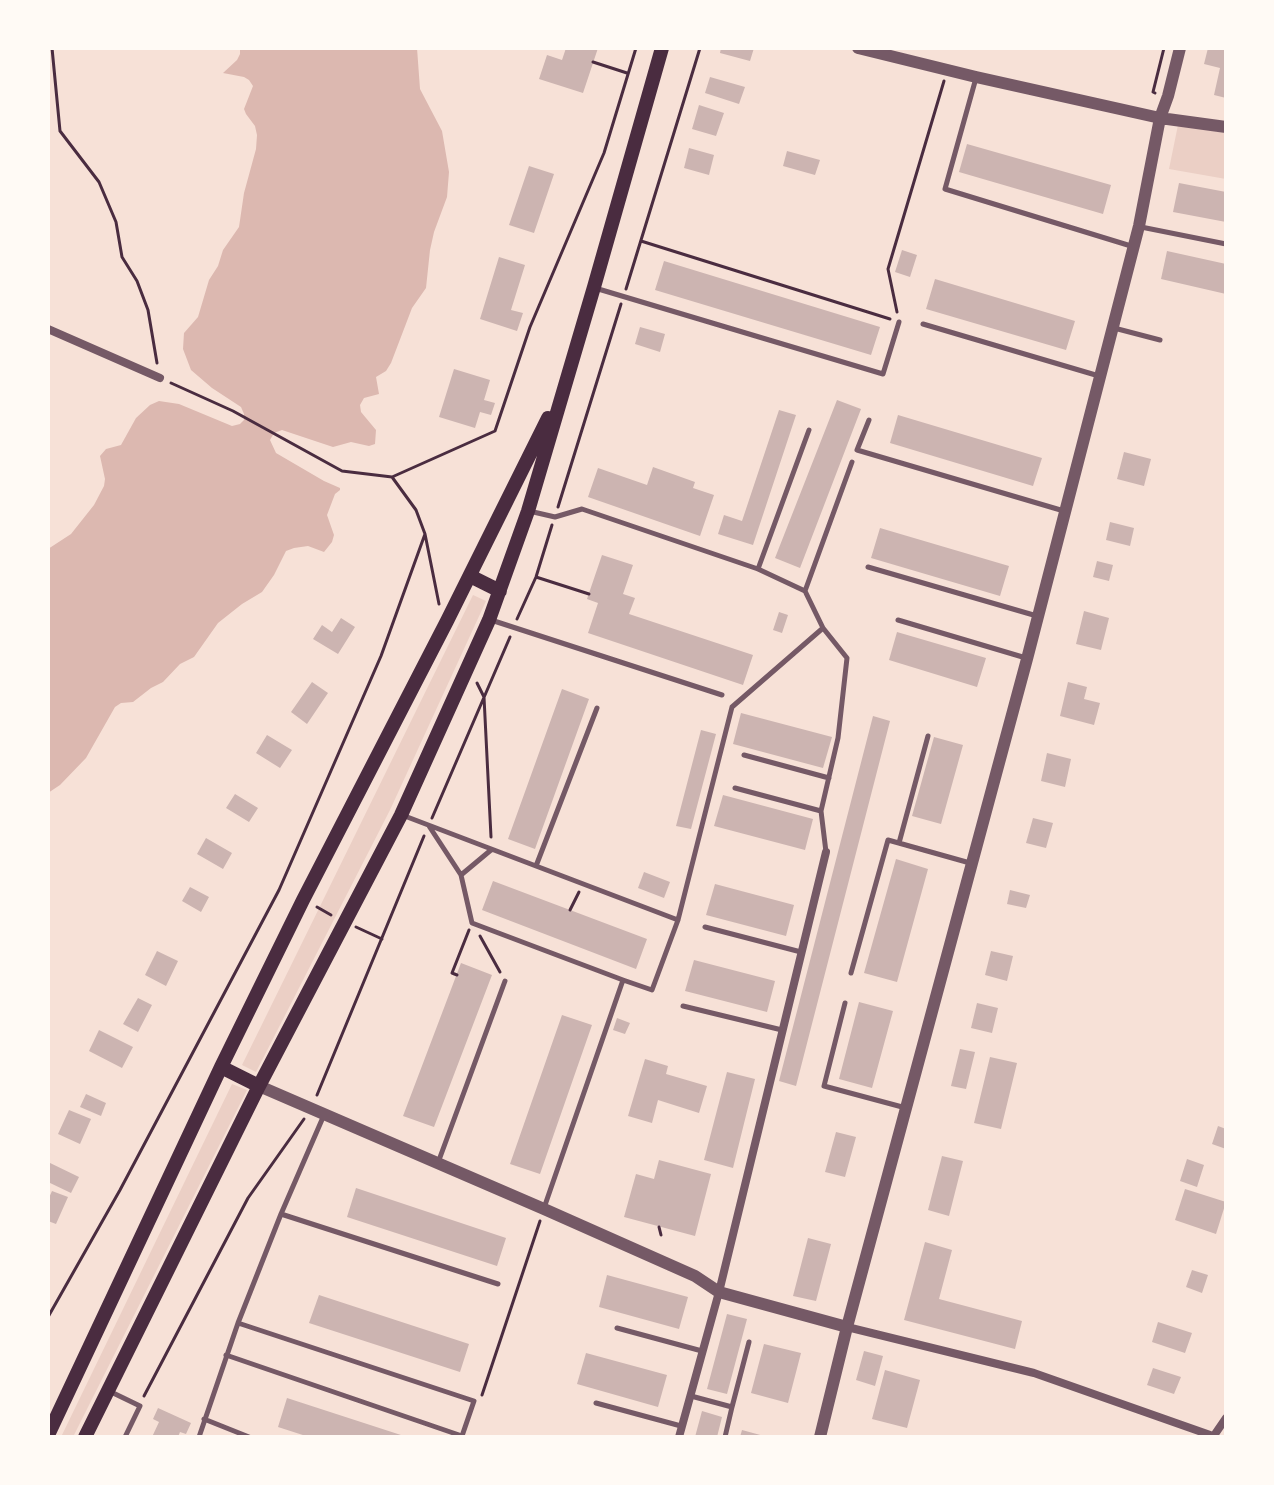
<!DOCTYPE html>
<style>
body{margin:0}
#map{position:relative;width:1274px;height:1485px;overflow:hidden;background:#f7e1d7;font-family:Commissioner,sans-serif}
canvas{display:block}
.frame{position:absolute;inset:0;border:50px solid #fffaf5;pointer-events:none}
</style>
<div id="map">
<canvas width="1274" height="1485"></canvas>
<div class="frame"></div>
</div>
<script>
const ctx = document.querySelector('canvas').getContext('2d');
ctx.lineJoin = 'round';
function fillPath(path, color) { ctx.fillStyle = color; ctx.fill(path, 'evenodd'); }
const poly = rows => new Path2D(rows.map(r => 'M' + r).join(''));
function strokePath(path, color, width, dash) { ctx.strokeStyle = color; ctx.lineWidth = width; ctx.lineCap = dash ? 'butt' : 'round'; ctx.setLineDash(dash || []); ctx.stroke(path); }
fillPath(poly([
 [1178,125,1226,133,1226,179,1169,169],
 [473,595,486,601,390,810,256,1072,242,1065],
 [232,1084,247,1090,73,1437,61,1437]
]), '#ebcfc5');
fillPath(poly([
 [240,48,417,48,420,89,442,131,449,172,447,197,434,232,430,250,426,288,412,308,391,363,386,371,376,377,379,394,364,398,360,405,361,412,376,430,375,444,369,446,351,442,333,447,282,430,274,433,270,440,276,453,324,481,340,488,340,490,335,494,327,515,334,535,332,542,324,552,308,546,294,548,286,551,274,575,262,592,242,604,218,623,194,657,180,664,163,682,151,688,133,702,121,703,115,707,86,758,60,785,48,793,48,549,71,534,94,505,104,486,105,479,100,456,106,449,121,445,136,418,150,405,159,401,179,404,232,426,240,424,244,420,244,414,241,407,212,388,191,370,183,349,184,333,198,317,209,280,218,266,223,250,239,227,244,193,256,149,257,135,255,126,246,114,244,109,253,86,249,80,244,77,223,73,237,60,240,54]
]), '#dcb8b0');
fillPath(poly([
 [566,48,598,48,583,93,539,79,547,55,562,60],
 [721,48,754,48,750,61,720,53],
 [1208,48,1226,49,1226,98,1214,95,1220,68,1204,64],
 [710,77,745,87,739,104,705,93],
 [699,105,724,113,716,136,692,129],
 [967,144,1111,185,1103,214,959,172],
 [689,148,714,155,709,175,684,168],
 [787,151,820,160,815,175,783,166],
 [529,166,554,174,534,233,509,225],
 [1179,183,1226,192,1226,222,1173,212],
 [902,250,917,255,910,277,895,272],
 [1167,251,1226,264,1226,294,1161,279],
 [499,257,525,265,511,310,523,313,517,331,480,319],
 [664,261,880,327,871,355,655,290],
 [935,279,1075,321,1066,350,926,309],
 [640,327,665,334,660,352,635,344],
 [454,369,490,380,484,400,495,403,491,415,480,412,475,428,439,417],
 [837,400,861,409,800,568,775,558],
 [779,410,796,415,753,545,718,534,724,515,742,521],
 [898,415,1042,458,1033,486,890,443],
 [1124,452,1151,459,1144,486,1117,479],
 [653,467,695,482,693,488,714,495,700,536,588,497,598,468,647,485],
 [1110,522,1134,528,1130,546,1106,540],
 [880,528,1009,566,1000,596,871,558],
 [602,555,633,565,623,594,635,598,629,614,753,655,743,685,588,633,598,603,587,599],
 [1097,561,1113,565,1109,581,1093,577],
 [1084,611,1109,618,1101,650,1076,644],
 [779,612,788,615,782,633,773,630],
 [341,618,355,627,338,654,313,639,322,625,332,632],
 [897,632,986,658,977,687,889,660],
 [312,682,328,693,307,724,291,712],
 [1068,682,1087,687,1084,699,1100,703,1094,725,1060,716],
 [562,689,589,699,535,849,508,839],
 [741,713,832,737,823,768,733,744],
 [873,716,890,721,796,1086,779,1081],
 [701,730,716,734,691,829,676,826],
 [267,735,292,750,280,768,256,753],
 [934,737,963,745,941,824,912,816],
 [1047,753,1071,759,1065,787,1041,781],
 [235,794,258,808,249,822,226,808],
 [723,795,813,819,805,850,714,826],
 [1033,818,1053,823,1046,848,1026,843],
 [206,838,232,853,223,869,197,854],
 [896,859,928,869,897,982,864,973],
 [644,872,670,882,664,898,638,888],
 [493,881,647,939,636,969,482,910],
 [715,884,794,905,786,936,706,915],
 [190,887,209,897,201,912,182,901],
 [1010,890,1030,895,1026,908,1007,904],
 [157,951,178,961,166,986,145,975],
 [991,951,1013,956,1007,981,985,975],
 [694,960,775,981,767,1012,685,991],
 [461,963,492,975,434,1127,403,1116],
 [138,998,152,1005,138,1032,123,1024],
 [859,1002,893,1011,872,1088,839,1079],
 [977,1003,998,1008,992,1033,971,1028],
 [562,1015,592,1025,540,1174,510,1164],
 [617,1018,630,1023,625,1034,613,1030],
 [99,1030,133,1047,122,1068,89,1051],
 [960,1049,975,1052,966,1089,951,1086],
 [990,1057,1017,1063,1001,1129,974,1123],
 [645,1059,668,1066,666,1074,707,1086,699,1113,658,1100,652,1123,628,1116],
 [727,1072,755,1079,733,1168,704,1160],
 [86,1094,106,1103,101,1116,80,1107],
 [69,1110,91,1119,80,1144,58,1134],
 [1218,1126,1226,1129,1226,1149,1212,1144],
 [836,1132,856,1137,845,1177,825,1172],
 [942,1156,963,1161,949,1216,928,1210],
 [1187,1159,1204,1165,1197,1187,1180,1181],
 [659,1160,711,1174,695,1236,624,1217,636,1174,654,1179],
 [48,1162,79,1177,71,1193,48,1182],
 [356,1188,506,1238,497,1266,347,1217],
 [1185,1189,1226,1202,1216,1234,1175,1220],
 [52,1191,68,1197,56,1224,48,1221,48,1200],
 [808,1238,831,1244,816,1301,793,1296],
 [925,1242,952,1250,939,1299,1022,1321,1015,1349,904,1320],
 [1192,1270,1208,1275,1202,1293,1186,1287],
 [607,1275,688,1297,679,1329,599,1307],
 [319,1295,469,1344,460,1372,309,1323],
 [727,1314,747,1319,727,1394,707,1389],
 [1158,1322,1192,1333,1185,1353,1152,1342],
 [764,1344,801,1353,788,1403,751,1393],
 [864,1351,883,1356,875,1386,856,1380],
 [586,1353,667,1375,658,1407,577,1384],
 [1153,1368,1181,1377,1174,1394,1147,1385],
 [885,1370,920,1380,907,1428,872,1419],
 [287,1398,404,1436,403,1437,309,1437,278,1427],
 [158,1408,191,1423,186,1434,180,1432,178,1437,152,1437,159,1422,153,1419],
 [702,1411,722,1417,717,1437,695,1437],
 [742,1430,764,1436,764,1437,740,1437]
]), '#ccb4b1');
strokePath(poly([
 [52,48,60,131,99,182,116,222,122,257,137,281,148,310,157,363],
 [593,62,627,73],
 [1155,93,1153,92,1164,48],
 [641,241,890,319],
 [626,289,700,48],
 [897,312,888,269,944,81],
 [171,383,233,411,342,471,392,477,416,510,425,534,439,604],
 [392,477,495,431,530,327,604,153,636,48],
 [558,507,621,304],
 [536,577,589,594],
 [517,619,536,577,552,525],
 [477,683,484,697,491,837],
 [432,818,510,637],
 [317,907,331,915],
 [570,910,579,892],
 [356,927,382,939],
 [480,936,500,972],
 [457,975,452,973,469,930],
 [317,1095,424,836],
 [659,1227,661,1235],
 [48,1317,120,1190,279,890,381,656,425,534],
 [482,1395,540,1221],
 [144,1396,248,1198,304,1119]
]), '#4a2c40', 3);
strokePath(poly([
 [976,78,945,189,1131,246],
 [1141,227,1226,244],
 [595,288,883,374,899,322],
 [923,324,1099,376],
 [1114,328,1160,340],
 [869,420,857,450,1064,511],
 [529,511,555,517,582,509,758,569,805,591,823,628,847,658,838,738,821,811,826,852],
 [868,567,1037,616],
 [758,569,809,430],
 [805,591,852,462],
 [491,620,722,695],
 [898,620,1026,658],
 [744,755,829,778],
 [735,788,821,811],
 [402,815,536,866,597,708],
 [429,826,461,875,472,923,623,980,544,1208],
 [899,843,928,736],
 [536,866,678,920],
 [461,875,491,850],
 [705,927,801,952],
 [851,973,888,840,970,863],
 [623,980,652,990,678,920,732,707,823,628],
 [845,1003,824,1086,906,1108],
 [683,1006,782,1030],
 [439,1160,505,981],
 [281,1214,498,1284],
 [617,1328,702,1351],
 [226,1355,462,1436,474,1401,238,1323],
 [109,1391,140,1406,125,1437],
 [691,1396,732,1407,749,1342],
 [596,1403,681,1426],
 [204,1419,249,1437],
 [199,1437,238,1323,281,1214,324,1115],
 [725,1437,732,1407]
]), '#755966', 5);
strokePath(poly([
 [48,329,160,378],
 [847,1327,1034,1373,1213,1436],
 [679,1437,719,1292,826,852],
 [1213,1437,1226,1418]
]), '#755966', 8);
strokePath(poly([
 [858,48,976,77,1160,118,1226,127],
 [259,1086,544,1209,695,1276,719,1292,847,1327],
 [820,1437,847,1327,1027,659,1139,226,1160,118,1168,96,1180,48]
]), '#755966', 12);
strokePath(poly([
 [470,576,500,591],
 [221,1067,259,1086],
 [48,1435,221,1067,303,900,447,621,548,418],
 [85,1437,259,1086,401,815,489,620,528,511,594,287,662,48]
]), '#4a2c40', 14);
</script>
